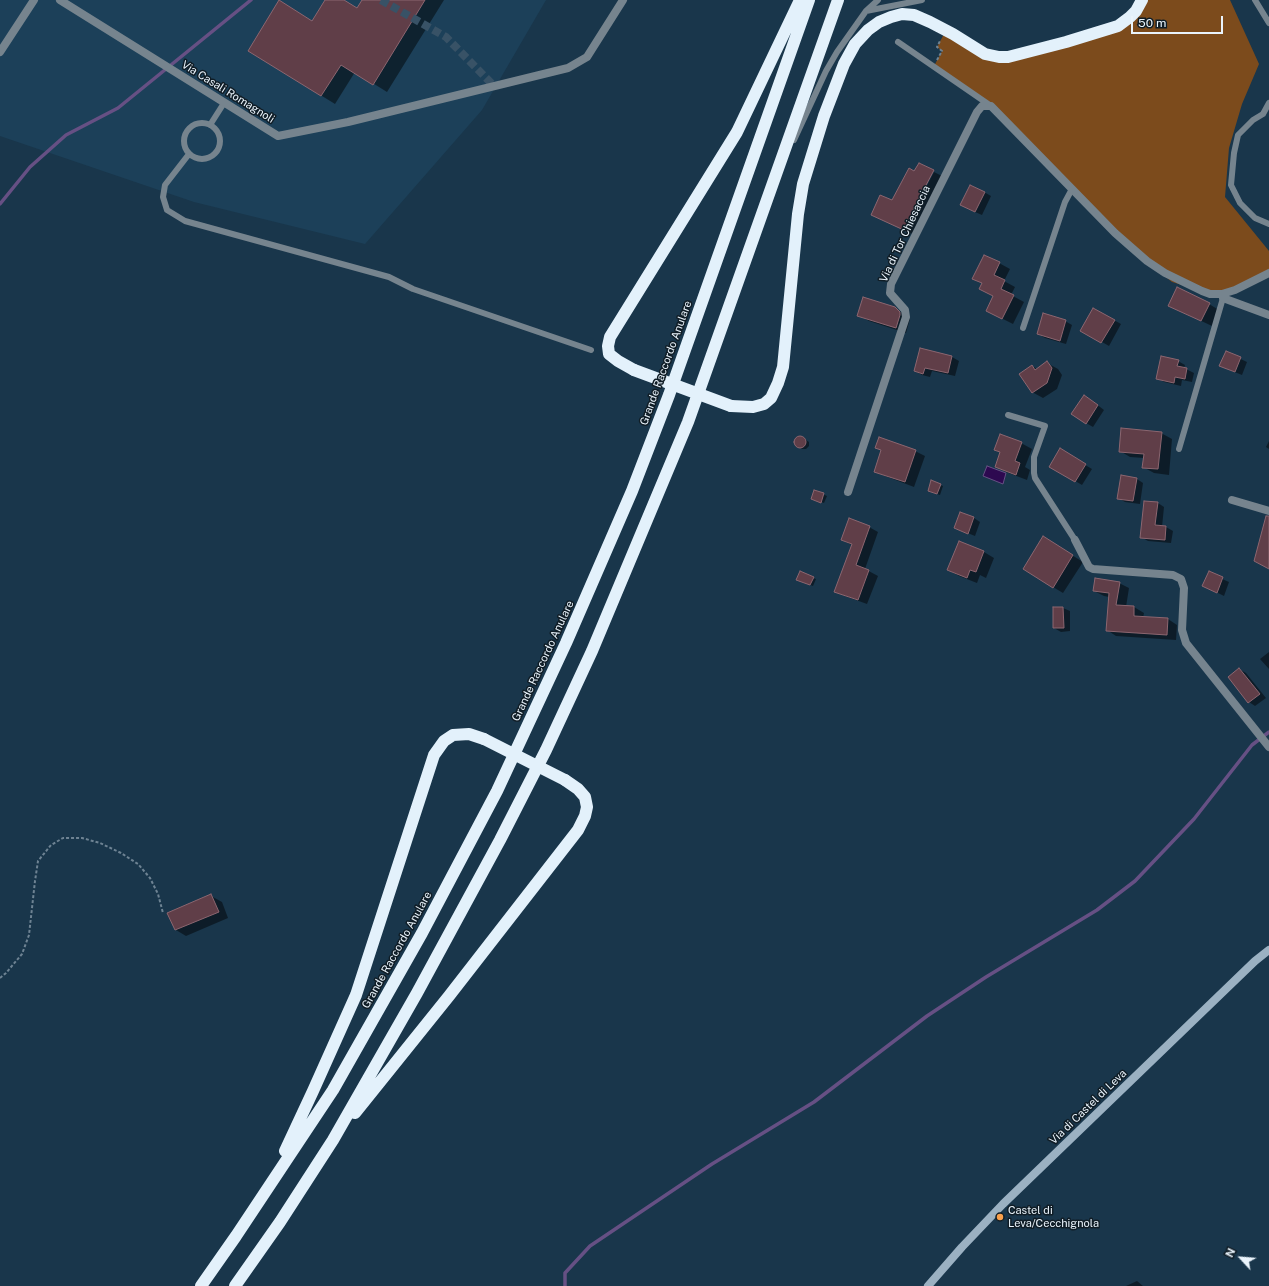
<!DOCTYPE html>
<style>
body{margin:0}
#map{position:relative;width:1269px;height:1286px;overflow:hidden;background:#19364b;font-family:"Public Sans",sans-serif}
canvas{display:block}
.north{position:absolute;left:1221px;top:1238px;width:40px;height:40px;-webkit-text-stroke:3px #101d26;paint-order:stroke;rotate:296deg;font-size:11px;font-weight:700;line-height:16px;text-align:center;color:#eaf4fc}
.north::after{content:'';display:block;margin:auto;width:14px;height:18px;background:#eaf4fc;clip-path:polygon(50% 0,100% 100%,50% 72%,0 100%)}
.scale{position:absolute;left:1131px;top:16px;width:92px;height:18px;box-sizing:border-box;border:2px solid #eaf4fc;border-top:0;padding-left:5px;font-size:12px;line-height:14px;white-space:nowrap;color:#eaf4fc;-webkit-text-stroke:3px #101d26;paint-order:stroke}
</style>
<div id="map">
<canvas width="1269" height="1286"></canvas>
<div class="north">N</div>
<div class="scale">50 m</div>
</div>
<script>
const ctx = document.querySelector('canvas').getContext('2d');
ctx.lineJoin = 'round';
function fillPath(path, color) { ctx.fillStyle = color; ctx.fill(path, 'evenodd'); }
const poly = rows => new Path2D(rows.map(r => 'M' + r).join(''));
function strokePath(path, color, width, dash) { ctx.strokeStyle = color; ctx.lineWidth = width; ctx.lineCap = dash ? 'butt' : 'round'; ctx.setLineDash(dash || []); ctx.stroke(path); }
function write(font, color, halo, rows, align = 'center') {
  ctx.font = font + ' "Public Sans",sans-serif'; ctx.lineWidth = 3; ctx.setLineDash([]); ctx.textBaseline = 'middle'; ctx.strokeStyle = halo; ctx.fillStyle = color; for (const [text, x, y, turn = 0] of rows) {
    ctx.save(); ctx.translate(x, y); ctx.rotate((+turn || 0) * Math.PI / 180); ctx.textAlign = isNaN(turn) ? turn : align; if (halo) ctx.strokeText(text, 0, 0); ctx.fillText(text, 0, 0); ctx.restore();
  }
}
fillPath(poly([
 [0,0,546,0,482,110,365,244,194,202,0,136]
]), '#1c4059');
fillPath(poly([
 [1142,0,1230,0,1259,64,1242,104,1229,148,1225,197,1269,251,1269,273,1235,290,1202,291,1172,282,1134,251,991,106,934,66,942,51,937,47,944,34,992,56,1118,26]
]), '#7c4b1c');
const water = poly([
 [987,466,1006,473,1003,484,983,476,987,466]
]);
fillPath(water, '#2d0950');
strokePath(water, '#665084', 1);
fillPath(poly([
 [326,0,343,0,358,9,364,0,444,0,387,92,355,72,335,104,249,51,312,22],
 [915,172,910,214,912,215,934,172,942,176,917,236,881,219],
 [984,192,991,196,982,215,968,209],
 [999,263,1010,269,1004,281,1015,287,1011,295,1024,302,1013,324,987,311,994,297,980,289],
 [1209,304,1219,310,1212,326,1180,311],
 [895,308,906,315,910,319,906,333,869,321,858,315],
 [1094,309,1121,324,1109,346,1081,330],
 [1065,321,1072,325,1066,344,1045,338,1038,334],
 [921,349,952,357,959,361,955,376,932,371,930,377,922,375,915,371],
 [1226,352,1247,362,1242,375,1227,369],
 [1178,361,1185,365,1184,368,1194,373,1192,382,1182,380,1181,386,1164,382,1157,378],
 [1047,363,1058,369,1062,375,1057,389,1043,398,1032,392,1032,366,1037,369],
 [1091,400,1104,410,1093,427,1086,423],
 [1161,433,1172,439,1169,475,1154,473,1143,467,1144,458,1130,457,1120,451],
 [797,437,802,437,809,442,809,446,806,449,802,449,795,444,795,440],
 [1269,441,1269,449,1266,447],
 [1021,443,1032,449,1025,467,1030,470,1027,480,1006,472,996,466,1001,453,995,450],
 [876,447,915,451,925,456,914,487,885,476,875,471,882,451],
 [1060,450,1092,469,1082,485,1050,466],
 [1137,479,1143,483,1140,504,1125,502,1118,498],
 [940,485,943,486,940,495,929,491],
 [815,491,827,496,824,503,815,500],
 [1158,503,1164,507,1162,527,1166,527,1173,531,1171,543,1148,541,1141,537],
 [974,518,980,522,975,536,955,528],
 [869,527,878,532,865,569,878,576,867,604,845,596,836,591,852,545,842,540],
 [1054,544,1083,562,1063,593,1053,587],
 [984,552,994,558,986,578,980,575,977,583,959,576,948,570],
 [1209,573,1229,582,1224,596,1204,586],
 [813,578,816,579,813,586,800,581],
 [1119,583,1129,588,1126,607,1134,607,1144,613,1143,618,1168,619,1177,625,1176,640,1116,636,1107,630,1109,597,1104,596,1094,591],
 [1054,608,1063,608,1070,611,1070,631,1061,632,1054,628],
 [1269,652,1269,669,1260,659],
 [1239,669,1246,673,1266,698,1255,706,1249,702],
 [211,896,222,902,228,918,186,936,176,930],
 [1137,1281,1143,1286,1126,1286]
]), '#0007');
strokePath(poly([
 [0,204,30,167,66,135,118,108,251,0],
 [565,1286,565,1273,590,1246,712,1164,814,1102,927,1016,986,977,1097,910,1135,881,1194,819,1252,745,1269,732]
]), '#665084', 3.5);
const building = poly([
 [279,0,312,21,325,0,344,0,357,8,362,0,425,0,373,85,341,65,321,96,248,51,279,0],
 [919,163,934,170,913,210,917,212,908,232,871,215,880,195,892,200,909,168,914,171,919,163],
 [970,185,985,192,975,212,960,205,970,185],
 [984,255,1000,262,994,275,1005,280,1001,289,1014,295,1002,319,986,311,993,296,979,289,982,283,972,279,984,255],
 [1177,287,1210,303,1201,321,1168,306,1177,287],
 [863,297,895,307,900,312,900,315,896,328,857,316,863,297],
 [1093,308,1115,320,1101,343,1080,331,1093,308],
 [1043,313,1066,320,1060,341,1037,334,1043,313],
 [920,348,952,356,948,373,925,368,923,374,914,371,920,348],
 [1226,351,1241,357,1235,372,1219,366,1226,351],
 [1161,356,1179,360,1177,366,1187,368,1185,379,1175,377,1174,383,1156,379,1161,356],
 [1047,361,1052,368,1047,383,1032,393,1019,374,1032,365,1035,370,1047,361],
 [1084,395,1098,405,1086,424,1071,414,1084,395],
 [1121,428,1162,432,1158,469,1142,468,1144,454,1119,452,1121,428],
 [1000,434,1022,442,1015,461,1020,463,1016,475,995,467,1000,452,994,450,1000,434],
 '794 442a6 6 0 1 1 12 0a6 6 0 1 1-12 0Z',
 [879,437,916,450,905,482,874,472,881,450,875,448,879,437],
 [1060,448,1086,464,1075,482,1049,467,1060,448],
 [1121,475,1137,478,1133,501,1117,499,1121,475],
 [931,480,941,484,937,494,928,491,931,480],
 [814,490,824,493,821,503,811,499,814,490],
 [1144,501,1158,502,1155,525,1166,526,1165,540,1140,538,1144,501],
 [960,512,974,517,968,534,954,528,960,512],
 [1266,516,1269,516,1269,569,1254,561,1266,516],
 [849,518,870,526,856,565,869,570,858,600,834,592,852,544,841,540,849,518],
 [1043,536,1073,555,1053,588,1023,569,1043,536],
 [959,541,984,551,976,572,970,570,967,578,947,570,959,541],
 [800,571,814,577,810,585,796,580,800,571],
 [1209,571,1223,577,1217,593,1202,586,1209,571],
 [1095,578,1120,582,1116,605,1134,606,1134,616,1168,618,1167,635,1106,631,1109,593,1093,591,1095,578],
 [1053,607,1063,607,1064,628,1053,628,1053,607],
 [1239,668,1260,694,1248,703,1228,677,1239,668],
 [211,894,219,912,175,930,167,913,211,894]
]);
fillPath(building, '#603e48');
strokePath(building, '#8c6670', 1);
strokePath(poly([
 [381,0,446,37,494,86]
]), '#385266', 8, [8, 4]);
strokePath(poly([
 [937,60,942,51,937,47,940,41],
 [0,978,6,973,22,954,29,935,35,881,38,861,51,845,63,838,82,838,100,843,121,853,138,864,150,878,158,894,163,913]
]), '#6e8393', 2, [3, 2]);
strokePath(poly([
 [1255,0,1269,23],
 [866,11,922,0],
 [898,42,991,106],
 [1269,103,1263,114,1253,120,1238,135,1234,153,1231,185,1240,203,1255,218,1269,224],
 '184 141a18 18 0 1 1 36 0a18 18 0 1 1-36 0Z',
 [210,125,224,103],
 [794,140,826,71,837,52,866,11,878,0],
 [189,154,165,185,163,197,167,210,185,221,389,277,413,289,591,350],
 [1023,328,1065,202,1072,189],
 [1008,415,1045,426,1034,457,1034,473,1035,478,1075,540],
 [1179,449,1223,298]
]), '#76848e', 6);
strokePath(poly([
 [60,0,278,136,348,122,568,68,587,57,623,0],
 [0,52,34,0],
 [1222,294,1223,298,1269,315],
 [848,492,906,317,905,310,890,293,891,284,977,112,982,106,991,106,1115,233,1147,261,1165,273,1202,291,1210,294,1222,294,1235,290,1269,273],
 [1232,500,1269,511],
 [1075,540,1089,567,1093,569,1173,575,1181,579,1184,588,1182,630,1186,643,1269,747]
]), '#76848e', 8);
strokePath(poly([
 [928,1286,962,1247,1003,1204,1255,961,1269,950]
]), '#9bb1c2', 8);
strokePath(poly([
 [634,370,618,361,609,354,608,346,610,337,737,132,800,0],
 [731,406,753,407,764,404,771,398,778,383,783,367,798,214,803,184,824,116,844,64,855,44,868,30,879,22,891,17,902,14,914,15,930,22,953,34,985,54,999,57,1008,57,1066,42,1118,26,1130,17,1136,11,1142,0],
 [355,1113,449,996,578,830,585,816,587,807,585,797,578,789,565,780],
 [285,1151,313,1091,356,995,434,755,444,741,453,735,469,734,484,739],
 [201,1286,236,1236,333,1090,422,933,497,791,566,643,632,491,669,395,809,0],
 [235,1286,280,1222,333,1140,417,993,500,840,546,750,592,651,688,422,838,0]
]), '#e3f1fb', 12);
strokePath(poly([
 [634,370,731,406],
 [484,739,565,780]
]), '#e3f1fb', 12);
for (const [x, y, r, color] of [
 [1000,1217,4,"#f9a04c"]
]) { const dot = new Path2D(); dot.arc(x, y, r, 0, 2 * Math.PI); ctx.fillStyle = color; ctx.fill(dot); strokePath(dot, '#101d26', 1.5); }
write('11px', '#eaf4fc', '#101d26', [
 ["Via Casali Romagnoli",228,92,32],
 ["Via di Tor Chiesaccia",905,234,-65],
 ["Grande Raccordo Anulare",666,363,-70],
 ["Grande Raccordo Anulare",543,661,-65],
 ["Grande Raccordo Anulare",397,950,-61],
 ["Via di Castel di Leva",1088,1107,-44]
]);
write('11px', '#eaf4fc', '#101d26', [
 ["Castel di",1008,1211],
 ["Leva/Cecchignola",1008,1224]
], 'left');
</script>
